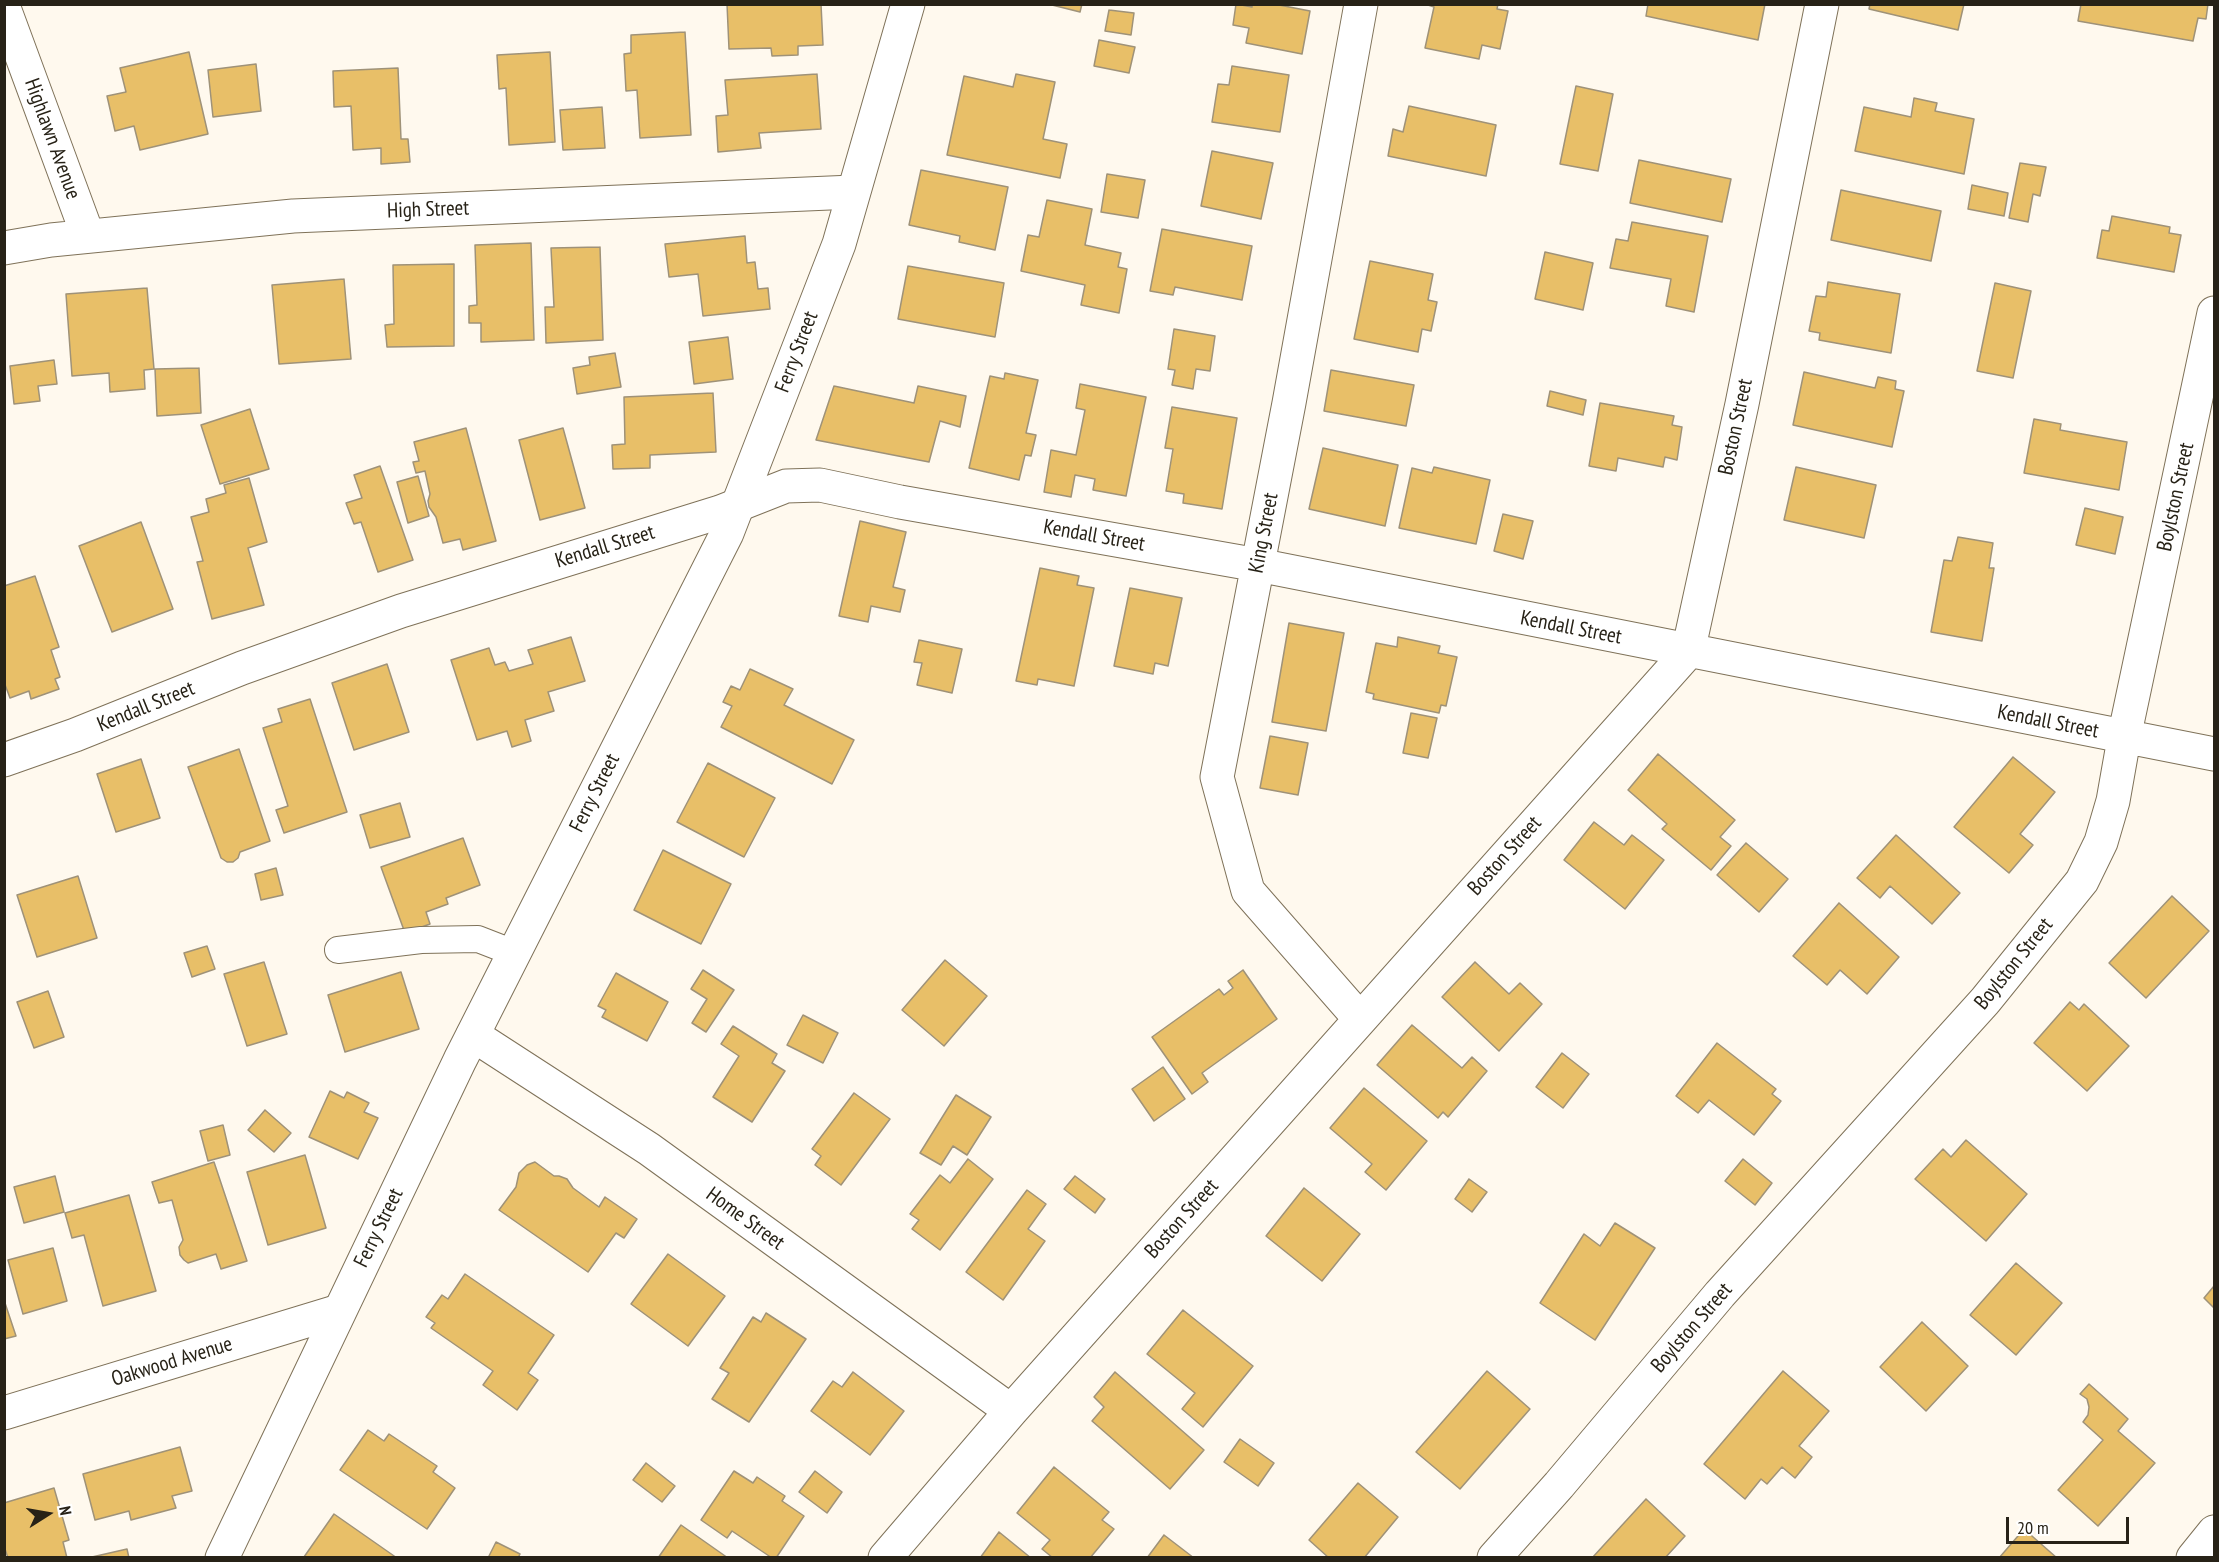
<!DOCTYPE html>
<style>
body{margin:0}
#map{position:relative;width:2219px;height:1562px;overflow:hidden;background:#fff9ee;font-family:"PT Sans Narrow",sans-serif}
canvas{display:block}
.frame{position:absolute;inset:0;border:6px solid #272217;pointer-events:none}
.north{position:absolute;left:18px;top:1484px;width:60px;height:60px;-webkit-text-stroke:4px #fff;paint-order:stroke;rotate:79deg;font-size:16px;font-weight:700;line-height:24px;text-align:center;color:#272217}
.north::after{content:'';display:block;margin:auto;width:21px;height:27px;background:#272217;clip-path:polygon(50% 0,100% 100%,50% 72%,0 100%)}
.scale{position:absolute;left:2006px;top:1517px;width:123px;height:27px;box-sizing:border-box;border:3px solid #272217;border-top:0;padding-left:8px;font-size:18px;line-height:21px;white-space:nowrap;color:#272217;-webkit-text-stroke:4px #fff;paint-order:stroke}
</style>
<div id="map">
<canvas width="2219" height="1562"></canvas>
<div class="frame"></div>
<div class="north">N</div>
<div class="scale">20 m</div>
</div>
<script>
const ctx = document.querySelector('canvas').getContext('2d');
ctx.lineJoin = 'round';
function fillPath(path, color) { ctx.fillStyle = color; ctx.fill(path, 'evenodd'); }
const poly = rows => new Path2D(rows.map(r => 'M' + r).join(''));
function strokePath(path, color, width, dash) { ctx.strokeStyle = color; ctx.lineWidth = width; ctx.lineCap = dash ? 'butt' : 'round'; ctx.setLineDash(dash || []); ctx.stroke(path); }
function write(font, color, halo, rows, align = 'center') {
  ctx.font = font + ' "PT Sans Narrow",sans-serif'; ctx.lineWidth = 6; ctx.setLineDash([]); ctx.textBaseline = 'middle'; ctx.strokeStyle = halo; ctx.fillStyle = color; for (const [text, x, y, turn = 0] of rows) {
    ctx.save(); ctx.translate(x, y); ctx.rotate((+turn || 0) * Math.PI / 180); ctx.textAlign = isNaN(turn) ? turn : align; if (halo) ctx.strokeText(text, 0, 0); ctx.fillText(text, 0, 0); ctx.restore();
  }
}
const building = poly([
 [727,4,821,4,823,45,798,46,798,55,772,56,771,48,729,49,727,4],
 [1048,4,1082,4,1080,12,1048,4],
 [1236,4,1252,7,1252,4,1274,4,1310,11,1302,54,1246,43,1249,28,1233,25,1236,4],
 [1425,4,1498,4,1497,9,1508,11,1500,49,1482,45,1479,59,1425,48,1434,7,1425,4],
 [1648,4,1765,4,1758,40,1646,16,1648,4],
 [1870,4,1964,4,1958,30,1869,9,1870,4],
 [2081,4,2208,4,2206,19,2198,18,2193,41,2078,21,2081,4],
 [1109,10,1134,13,1131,35,1105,31,1109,10],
 [685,32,691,135,640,138,637,90,626,91,624,54,631,53,631,35,685,32],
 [1099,40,1135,47,1129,73,1094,66,1099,40],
 [189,52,208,134,140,150,134,126,115,131,107,96,126,92,120,68,189,52],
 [550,52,555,142,509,145,506,88,499,89,497,55,550,52],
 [256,64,261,111,213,117,208,70,256,64],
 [1232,66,1289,75,1280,132,1212,122,1218,84,1229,85,1232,66],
 [398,68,401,139,408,139,410,162,381,164,381,148,353,150,351,106,334,107,333,71,398,68],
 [817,74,821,129,759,133,761,148,718,152,716,116,728,115,725,80,817,74],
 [1016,74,1055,82,1043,139,1067,144,1060,178,947,155,964,76,1013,87,1016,74],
 [1576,86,1613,94,1598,171,1560,164,1576,86],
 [1914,98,1937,103,1935,111,1974,119,1964,174,1855,151,1864,107,1911,117,1914,98],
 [1409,106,1496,125,1486,176,1388,156,1393,129,1403,132,1409,106],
 [602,107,605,148,563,150,560,110,602,107],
 [1212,151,1273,163,1261,219,1201,206,1212,151],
 [1639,160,1731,179,1722,222,1630,203,1639,160],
 [2020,163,2046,167,2040,196,2033,194,2028,222,2009,218,2020,163],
 [921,170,1008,187,995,250,959,242,960,236,909,225,921,170],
 [1107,174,1145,180,1138,218,1101,212,1107,174],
 [1972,185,2008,193,2004,216,1968,209,1972,185],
 [1841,190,1941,211,1931,261,1831,240,1841,190],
 [1047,200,1092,209,1085,245,1121,253,1118,267,1127,269,1119,313,1081,305,1085,285,1021,271,1028,235,1039,237,1047,200],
 [2112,216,2170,227,2169,233,2181,235,2174,272,2097,258,2102,230,2109,231,2112,216],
 [1632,222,1708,236,1694,312,1666,306,1671,279,1610,268,1616,239,1628,241,1632,222],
 [1162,229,1252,246,1242,300,1175,287,1173,295,1150,291,1162,229],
 [745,236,747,263,755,262,758,289,768,288,770,309,703,316,698,274,669,277,665,244,745,236],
 [531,243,534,340,481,342,481,323,469,323,469,306,477,305,475,245,531,243],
 [600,247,603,340,546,343,545,307,554,307,551,248,600,247],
 [1545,252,1593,263,1583,310,1535,299,1545,252],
 [1370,261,1433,274,1428,300,1437,302,1431,331,1422,329,1418,352,1354,339,1370,261],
 [454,264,454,346,387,347,385,325,394,324,393,265,454,264],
 [908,266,1004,283,995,337,898,319,908,266],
 [344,279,351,359,279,364,272,285,344,279],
 [1828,282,1900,294,1891,353,1819,340,1820,333,1809,331,1816,296,1826,297,1828,282],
 [1995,283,2031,291,2013,378,1977,371,1995,283],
 [147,288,154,369,144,370,145,389,110,392,109,373,72,376,66,294,147,288],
 [1174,329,1215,336,1210,371,1196,369,1193,389,1172,385,1175,370,1168,369,1174,329],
 [728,337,733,379,694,384,689,342,728,337],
 [615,353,621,387,577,394,573,368,590,365,589,357,615,353],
 [54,360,57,384,38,386,40,401,14,404,10,366,54,360],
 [199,368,201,413,157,416,155,369,199,368],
 [1331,370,1414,385,1406,426,1324,411,1331,370],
 [1804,372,1875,388,1878,377,1896,381,1895,389,1904,391,1892,447,1793,425,1804,372],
 [1005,373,1038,380,1026,433,1036,435,1031,456,1025,455,1019,480,969,468,990,376,1004,379,1005,373],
 [1080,384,1146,397,1126,496,1093,490,1095,479,1075,475,1071,497,1044,492,1051,450,1076,455,1085,410,1076,408,1080,384],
 [834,386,914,403,918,386,966,396,960,427,940,421,929,462,816,440,834,386],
 [1550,391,1586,400,1583,415,1547,406,1550,391],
 [713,393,716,452,650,455,650,468,613,469,612,445,625,444,624,397,713,393],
 [1600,403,1674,416,1672,425,1682,427,1677,460,1665,457,1663,467,1618,458,1616,471,1589,466,1600,403],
 [1172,407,1237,418,1222,509,1183,503,1184,494,1166,491,1173,449,1165,448,1172,407],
 [250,409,269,469,220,484,201,425,250,409],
 [2034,419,2061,424,2060,430,2127,442,2119,490,2024,473,2034,419],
 [466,428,496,541,463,550,460,539,443,543,436,517,429,507,428,501,430,494,425,471,416,473,413,462,419,461,414,442,466,428],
 [563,428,585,508,540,520,519,440,563,428],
 [1323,448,1398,465,1385,526,1309,509,1323,448],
 [380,466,413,560,378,572,361,522,354,524,346,503,362,498,354,475,380,466],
 [1434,467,1490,480,1476,544,1399,528,1412,468,1432,473,1434,467],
 [1796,467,1876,485,1864,538,1784,520,1796,467],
 [418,476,429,516,408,523,397,482,418,476],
 [249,478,267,542,248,548,264,605,212,619,197,562,203,561,191,517,209,512,206,499,226,493,224,485,249,478],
 [2085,508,2123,517,2115,554,2076,545,2085,508],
 [1503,514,1533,521,1523,559,1494,551,1503,514],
 [860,521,906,532,893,587,905,590,900,612,871,606,868,622,839,616,860,521],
 [141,522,173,609,112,632,79,546,141,522],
 [1958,537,1993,543,1989,568,1994,568,1982,641,1931,632,1944,560,1952,561,1958,537],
 [1040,568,1079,576,1077,585,1094,588,1074,686,1038,679,1037,685,1016,681,1040,568],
 [35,576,59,647,51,650,60,677,55,679,59,689,31,699,29,691,10,698,4,682,4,586,35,576],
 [1130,588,1182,598,1168,666,1155,663,1153,674,1114,666,1130,588],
 [1289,623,1344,633,1326,731,1272,722,1289,623],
 [571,637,585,681,548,692,554,711,525,720,531,741,512,747,507,731,477,740,451,660,489,648,495,665,505,662,509,671,533,664,528,650,571,637],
 [1398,637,1440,646,1438,653,1457,657,1446,706,1441,705,1439,713,1373,699,1374,694,1366,692,1376,643,1397,647,1398,637],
 [919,640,962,649,952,693,917,685,922,663,914,662,919,640],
 [387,664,409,732,354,750,332,683,387,664],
 [750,669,793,689,784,705,854,740,832,784,721,727,732,706,723,702,731,686,740,690,750,669],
 [310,699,347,812,284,833,276,810,288,806,263,728,282,722,278,709,310,699],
 [1411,713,1437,718,1428,758,1403,753,1411,713],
 [1270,736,1308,743,1298,795,1260,788,1270,736],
 [239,749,270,841,240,852,238,858,233,862,227,862,221,858,188,767,239,749],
 [1658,754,1735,820,1720,837,1731,846,1711,870,1662,829,1667,824,1628,790,1658,754],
 [2013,757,2055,792,2020,834,2033,845,2009,873,1954,827,2013,757],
 [141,759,160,818,116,832,97,774,141,759],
 [708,763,775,798,744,857,677,822,708,763],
 [400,803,410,837,370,848,360,815,400,803],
 [1594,822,1624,845,1632,835,1664,860,1625,909,1564,860,1594,822],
 [1896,835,1960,893,1932,924,1890,886,1880,898,1857,878,1896,835],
 [463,838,480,885,446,898,448,904,426,912,430,924,405,933,381,867,463,838],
 [1746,843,1788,879,1759,912,1717,875,1746,843],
 [663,850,731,884,701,944,634,910,663,850],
 [276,868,283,895,261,900,255,874,276,868],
 [78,876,97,938,37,957,17,895,78,876],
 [2172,896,2209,931,2146,998,2109,963,2172,896],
 [1839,903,1899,957,1867,994,1840,970,1827,985,1793,956,1839,903],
 [207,946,215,969,192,977,184,953,207,946],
 [945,960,987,996,944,1046,902,1010,945,960],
 [264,962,287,1034,247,1046,224,974,264,962],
 [1475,962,1509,994,1520,983,1542,1004,1499,1051,1442,997,1475,962],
 [703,970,734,990,706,1032,692,1023,707,999,691,989,703,970],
 [1243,970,1277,1019,1202,1073,1208,1082,1192,1094,1152,1037,1219,989,1224,995,1233,988,1228,981,1243,970],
 [401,972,419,1029,345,1052,328,995,401,972],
 [616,973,668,1002,647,1041,602,1017,606,1010,598,1006,616,973],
 [48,991,64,1037,34,1048,17,1002,48,991],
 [2070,1002,2079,1010,2084,1004,2129,1046,2087,1091,2034,1043,2070,1002],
 [803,1015,838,1033,823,1063,787,1045,803,1015],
 [1412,1025,1462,1068,1472,1057,1487,1071,1448,1117,1443,1112,1438,1118,1377,1065,1412,1025],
 [733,1026,777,1054,772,1063,785,1071,752,1122,713,1097,739,1056,721,1044,733,1026],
 [1717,1043,1776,1089,1772,1094,1781,1101,1754,1135,1709,1100,1698,1113,1676,1096,1717,1043],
 [1562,1053,1589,1074,1563,1108,1536,1087,1562,1053],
 [1163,1067,1185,1099,1154,1121,1132,1089,1163,1067],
 [1364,1088,1427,1141,1386,1190,1365,1172,1372,1164,1330,1128,1364,1088],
 [330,1091,344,1098,347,1092,369,1103,364,1112,378,1118,358,1159,309,1137,330,1091],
 [854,1093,890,1119,841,1185,815,1165,821,1156,812,1149,854,1093],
 [956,1095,991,1117,967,1155,953,1146,941,1165,920,1153,956,1095],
 [265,1110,291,1133,274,1152,248,1130,265,1110],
 [223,1125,230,1155,208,1161,200,1131,223,1125],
 [1966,1140,2027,1194,1986,1241,1915,1179,1943,1149,1951,1157,1966,1140],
 [305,1155,326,1228,268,1245,247,1172,305,1155],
 [968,1159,993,1179,940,1250,912,1229,919,1220,910,1214,940,1175,950,1183,968,1159],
 [1743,1159,1772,1183,1755,1205,1725,1181,1743,1159],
 [214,1162,247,1261,221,1269,216,1254,188,1263,184,1260,180,1255,179,1247,183,1240,172,1200,159,1203,152,1182,214,1162],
 [535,1162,554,1176,559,1176,567,1179,573,1188,599,1207,605,1197,637,1219,624,1238,616,1233,588,1272,499,1210,516,1187,519,1173,527,1165,535,1162],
 [55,1176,64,1212,24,1223,14,1187,55,1176],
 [1075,1176,1105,1199,1095,1213,1064,1189,1075,1176],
 [1469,1179,1487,1192,1472,1212,1455,1199,1469,1179],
 [1304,1188,1360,1234,1322,1281,1266,1236,1304,1188],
 [1027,1190,1046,1204,1028,1229,1045,1241,1003,1300,966,1272,1027,1190],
 [129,1195,156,1291,103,1306,84,1235,72,1238,65,1213,129,1195],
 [1615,1223,1655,1248,1595,1340,1540,1303,1584,1234,1600,1246,1615,1223],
 [53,1248,67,1301,23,1314,8,1260,53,1248],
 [668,1254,725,1296,688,1346,631,1304,668,1254],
 [2016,1263,2062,1303,2016,1355,1970,1315,2016,1263],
 [465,1274,554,1335,528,1373,538,1380,517,1410,483,1385,493,1371,431,1328,435,1323,426,1317,442,1295,448,1299,465,1274],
 [2214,1286,2214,1308,2204,1298,2214,1286],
 [4,1300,16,1336,4,1339,4,1300],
 [1183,1310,1253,1366,1203,1427,1182,1409,1195,1393,1147,1354,1183,1310],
 [766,1313,806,1339,749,1422,712,1399,729,1373,720,1368,753,1317,761,1322,766,1313],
 [1922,1322,1968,1366,1926,1411,1880,1367,1922,1322],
 [1487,1371,1530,1409,1460,1489,1416,1452,1487,1371],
 [1783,1371,1829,1411,1799,1446,1812,1457,1795,1478,1782,1467,1767,1484,1761,1479,1745,1499,1704,1464,1783,1371],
 [853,1372,904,1411,870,1455,811,1411,833,1381,842,1387,853,1372],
 [1115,1372,1204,1450,1170,1489,1092,1421,1104,1407,1094,1397,1115,1372],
 [2089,1384,2128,1419,2118,1431,2155,1463,2098,1526,2058,1490,2103,1440,2083,1422,2088,1415,2089,1407,2087,1399,2080,1394,2089,1384],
 [368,1430,384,1441,389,1434,437,1466,433,1472,455,1488,427,1529,340,1470,368,1430],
 [1240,1439,1274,1463,1258,1486,1224,1462,1240,1439],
 [180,1447,192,1491,172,1496,176,1508,131,1520,129,1511,95,1520,83,1474,180,1447],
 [646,1463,675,1486,662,1502,633,1480,646,1463],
 [1054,1467,1109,1512,1102,1520,1114,1529,1090,1558,1053,1558,1042,1549,1050,1540,1017,1513,1054,1467],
 [734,1471,753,1483,757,1477,785,1496,782,1501,804,1516,776,1558,772,1558,732,1531,727,1538,701,1520,734,1471],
 [815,1471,842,1492,827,1513,799,1492,815,1471],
 [1358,1483,1398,1517,1364,1558,1329,1558,1309,1540,1358,1483],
 [54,1488,69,1540,63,1542,67,1558,8,1558,4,1546,4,1503,54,1488],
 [1646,1499,1685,1536,1665,1558,1592,1558,1646,1499],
 [334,1514,397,1558,304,1557,334,1514],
 [681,1525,728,1558,658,1558,681,1525],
 [2024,1529,2057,1558,1999,1558,2024,1529],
 [999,1532,1031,1558,980,1558,999,1532],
 [1164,1535,1194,1558,1147,1558,1164,1535],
 [496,1542,520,1554,518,1558,488,1558,496,1542],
 [127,1549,129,1558,92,1558,92,1557,127,1549]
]);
fillPath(building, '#e8bf68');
strokePath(building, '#9f9278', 1.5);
const service = poly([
 [338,950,421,940,478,939,514,953]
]);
const minor = poly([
 [4,8,88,236],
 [4,248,51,240,293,216,853,192],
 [4,760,75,735,242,668,401,611,720,512,786,486,820,485,900,502,1258,565,2214,754],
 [1360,1019,1248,891,1217,777,1289,403,1361,4],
 [473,1035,649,1149,1011,1411],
 [4,1413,339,1311],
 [885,1558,1011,1411,1688,652,1742,404,1822,4],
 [1494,1558,1559,1485,1720,1294,1985,1001,2082,881,2101,842,2113,801,2125,733,2214,313],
 [2193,1558,2214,1532]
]);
const tertiary = poly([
 [222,1558,460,1060,727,533,839,244,908,4]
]);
strokePath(service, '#7f7259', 28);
strokePath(minor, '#7f7259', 35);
strokePath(tertiary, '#7f7259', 35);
strokePath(service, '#fff', 26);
strokePath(minor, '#fff', 33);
strokePath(tertiary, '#fff', 33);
write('21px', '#272217', '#fff', [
 ["Highlawn Avenue",52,139,70],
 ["High Street",428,210,-2],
 ["Ferry Street",797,352,-69],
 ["Boston Street",1736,427,-78],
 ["Boylston Street",2176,497,-78],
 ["King Street",1264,533,-79],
 ["Kendall Street",1094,536,10],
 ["Kendall Street",605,547,-17],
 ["Kendall Street",1571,628,11],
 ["Kendall Street",146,707,-22],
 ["Kendall Street",2048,722,11],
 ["Ferry Street",595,793,-63],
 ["Boston Street",1505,856,-48],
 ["Boylston Street",2014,964,-51],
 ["Home Street",745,1219,36],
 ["Boston Street",1182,1219,-48],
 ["Ferry Street",379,1228,-64],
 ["Boylston Street",1692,1328,-49],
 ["Oakwood Avenue",172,1362,-17]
]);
</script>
